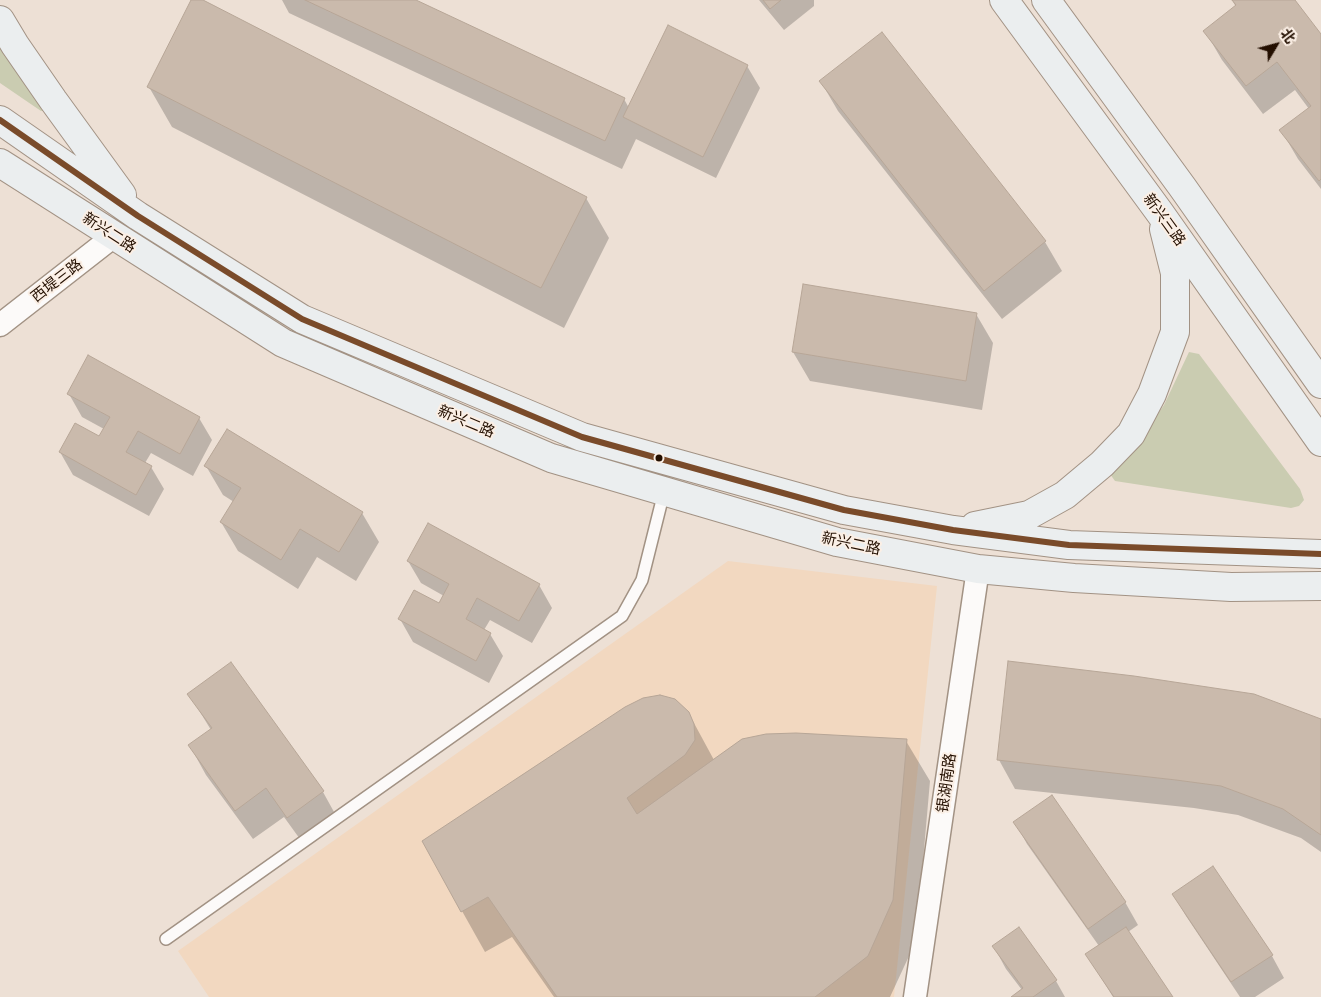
<!DOCTYPE html>
<meta charset="utf-8">
<style>
body{margin:0}
#map{position:relative;width:1321px;height:997px;overflow:hidden;background:#ede0d5;font-family:Lora,"Noto Sans SC",serif}
canvas{display:block}
.north{position:absolute;left:1251px;top:20px;width:50px;height:50px;-webkit-text-stroke:4px #fbefe5;paint-order:stroke;rotate:53deg;font-size:14px;font-weight:700;line-height:20px;text-align:center;color:#230f00}
.north::after{content:'';display:block;margin:auto;width:18px;height:22px;background:#230f00;clip-path:polygon(50% 0,100% 100%,50% 72%,0 100%)}
</style>
<div id="map">
<canvas width="1321" height="997"></canvas>
<div class="north">北</div>
</div>
<script>
const ctx = document.querySelector('canvas').getContext('2d');
ctx.lineJoin = 'round';
function fillPath(path, color) { ctx.fillStyle = color; ctx.fill(path, 'evenodd'); }
const poly = rows => new Path2D(rows.map(r => 'M' + r).join(''));
function strokePath(path, color, width, dash) { ctx.strokeStyle = color; ctx.lineWidth = width; ctx.lineCap = dash ? 'butt' : 'round'; ctx.setLineDash(dash || []); ctx.stroke(path); }
function write(font, color, halo, rows, align = 'center') {
  ctx.font = font + ' Lora,"Noto Sans SC",serif'; ctx.lineWidth = 4; ctx.setLineDash([]); ctx.textBaseline = 'middle'; ctx.strokeStyle = halo; ctx.fillStyle = color; for (const [text, x, y, turn = 0] of rows) {
    ctx.save(); ctx.translate(x, y); ctx.rotate((+turn || 0) * Math.PI / 180); ctx.textAlign = isNaN(turn) ? turn : align; if (halo) ctx.strokeText(text, 0, 0); ctx.fillText(text, 0, 0); ctx.restore();
  }
}
fillPath(poly([
 [728,561,937,586,894,997,209,997,178,951]
]), '#f2d8c0');
fillPath(poly([
 [0,36,46,110,41,111,0,83],
 [1189,352,1199,354,1300,489,1304,500,1299,506,1291,508,1115,481,1110,474,1144,434,1164,405]
]), '#caccb1');
fillPath(poly([
 [193,0,200,0,586,198,609,238,564,328,172,127,149,87],
 [282,0,413,0,624,99,629,108,747,66,760,88,716,178,636,139,622,169,289,13],
 [759,0,814,0,814,6,784,30],
 [1232,0,1294,0,1321,36,1321,189,1298,159,1281,130,1309,109,1295,90,1263,114,1222,60,1205,31,1236,7],
 [882,34,1045,242,1062,271,1002,319,838,111,821,82],
 [976,314,993,343,982,410,810,381,793,352],
 [69,394,199,418,212,440,193,476,151,453,145,463,151,467,164,489,149,516,73,475,60,452,100,438,104,429,82,417],
 [206,466,362,513,379,542,356,581,317,557,298,589,238,551,221,522,234,502,223,495],
 [408,561,539,585,552,608,532,643,490,620,484,630,490,634,503,656,489,683,413,642,400,619,439,605,444,596,421,583],
 [231,664,323,792,339,821,305,846,284,817,253,839,206,775,190,746,211,730,189,694],
 [688,712,714,760,906,741,930,781,916,941,890,997,554,997,512,937,485,952,462,911],
 [1321,720,1321,852,1301,838,1238,815,1194,808,1015,789,999,760],
 [1015,822,1125,902,1138,925,1128,932,1172,997,1113,997,1087,955,1099,946,1027,844],
 [1173,894,1272,956,1284,978,1255,997,1240,997,1186,916],
 [994,947,1056,981,1065,997,1013,997,1022,990,1006,969]
]), '#0003');
const building = poly([
 [191,0,203,0,587,197,541,288,147,87,191,0],
 [305,0,416,0,625,98,605,141,305,0],
 [763,0,781,0,770,9,763,0],
 [1232,0,1295,0,1321,34,1321,179,1319,181,1279,130,1311,106,1277,62,1246,86,1203,31,1236,5,1232,0],
 [668,25,748,65,703,157,623,117,668,25],
 [882,32,1046,241,984,291,819,81,882,32],
 [803,284,977,313,966,381,792,352,803,284],
 [88,355,200,417,180,454,138,431,126,452,152,466,136,495,59,452,75,423,99,436,110,417,67,394,88,355],
 [227,429,363,512,339,552,300,529,281,560,220,522,241,488,204,466,227,429],
 [428,523,540,584,519,621,477,598,466,619,491,633,476,661,398,619,414,590,439,603,449,584,407,561,428,523],
 [1008,661,1134,676,1254,694,1321,719,1321,835,1283,809,1221,786,1176,780,997,760,1008,661],
 [231,662,324,791,287,818,266,788,235,811,188,745,212,728,187,694,231,662],
 [660,695,675,699,689,712,694,724,695,740,685,755,627,798,637,814,742,739,766,734,796,733,907,739,893,900,868,956,815,997,557,997,488,897,461,912,422,841,625,707,643,698,660,695],
 [1052,795,1126,902,1088,929,1013,822,1052,795],
 [1213,866,1273,955,1231,982,1172,894,1213,866],
 [1019,927,1057,980,1033,997,1011,997,1023,988,992,946,1019,927],
 [1126,927,1173,997,1114,997,1085,954,1126,927]
]);
fillPath(building, '#cabaac');
strokePath(building, '#b7a697', 1);
const service = poly([
 [166,939,622,616,642,580,664,492]
]);
const minor = poly([
 [0,325,114,236],
 [915,997,978,569]
]);
const secondary = poly([
 [1004,0,1160,213,1321,442],
 [1046,0,1183,188,1321,384],
 [0,20,15,45,53,100,122,195],
 [0,120,138,216,302,319,582,437,844,510,953,530,1069,545,1321,554],
 [0,163,283,343,551,458,837,542,978,569,1074,578,1231,587,1321,586],
 [975,526,1029,515,1065,495,1102,464,1131,434,1152,394,1175,332,1175,273,1164,229]
]);
strokePath(service, '#a29284', 14);
strokePath(minor, '#a29284', 25);
strokePath(secondary, '#a29284', 30);
strokePath(service, '#fcfaf9', 11);
strokePath(minor, '#fcfaf9', 22);
strokePath(secondary, '#ebeeef', 28);
strokePath(poly([
 [0,120,138,216,302,319,582,437,844,510,953,530,1069,545,1321,554]
]), '#7a4b2a', 6);
for (const [x, y, r, color] of [
 [659,458,4.5,"#230f00"]
]) { const dot = new Path2D(); dot.arc(x, y, r, 0, 2 * Math.PI); ctx.fillStyle = color; ctx.fill(dot); strokePath(dot, '#fbefe5', 2); }
write('15px', '#230f00', '#fbefe5', [
 ["新兴三路",1164,220,54],
 ["新兴二路",109,233,33],
 ["西堤三路",57,281,-38],
 ["新兴二路",466,422,23],
 ["新兴二路",851,544,12],
 ["银湖南路",947,783,-82]
]);
</script>
